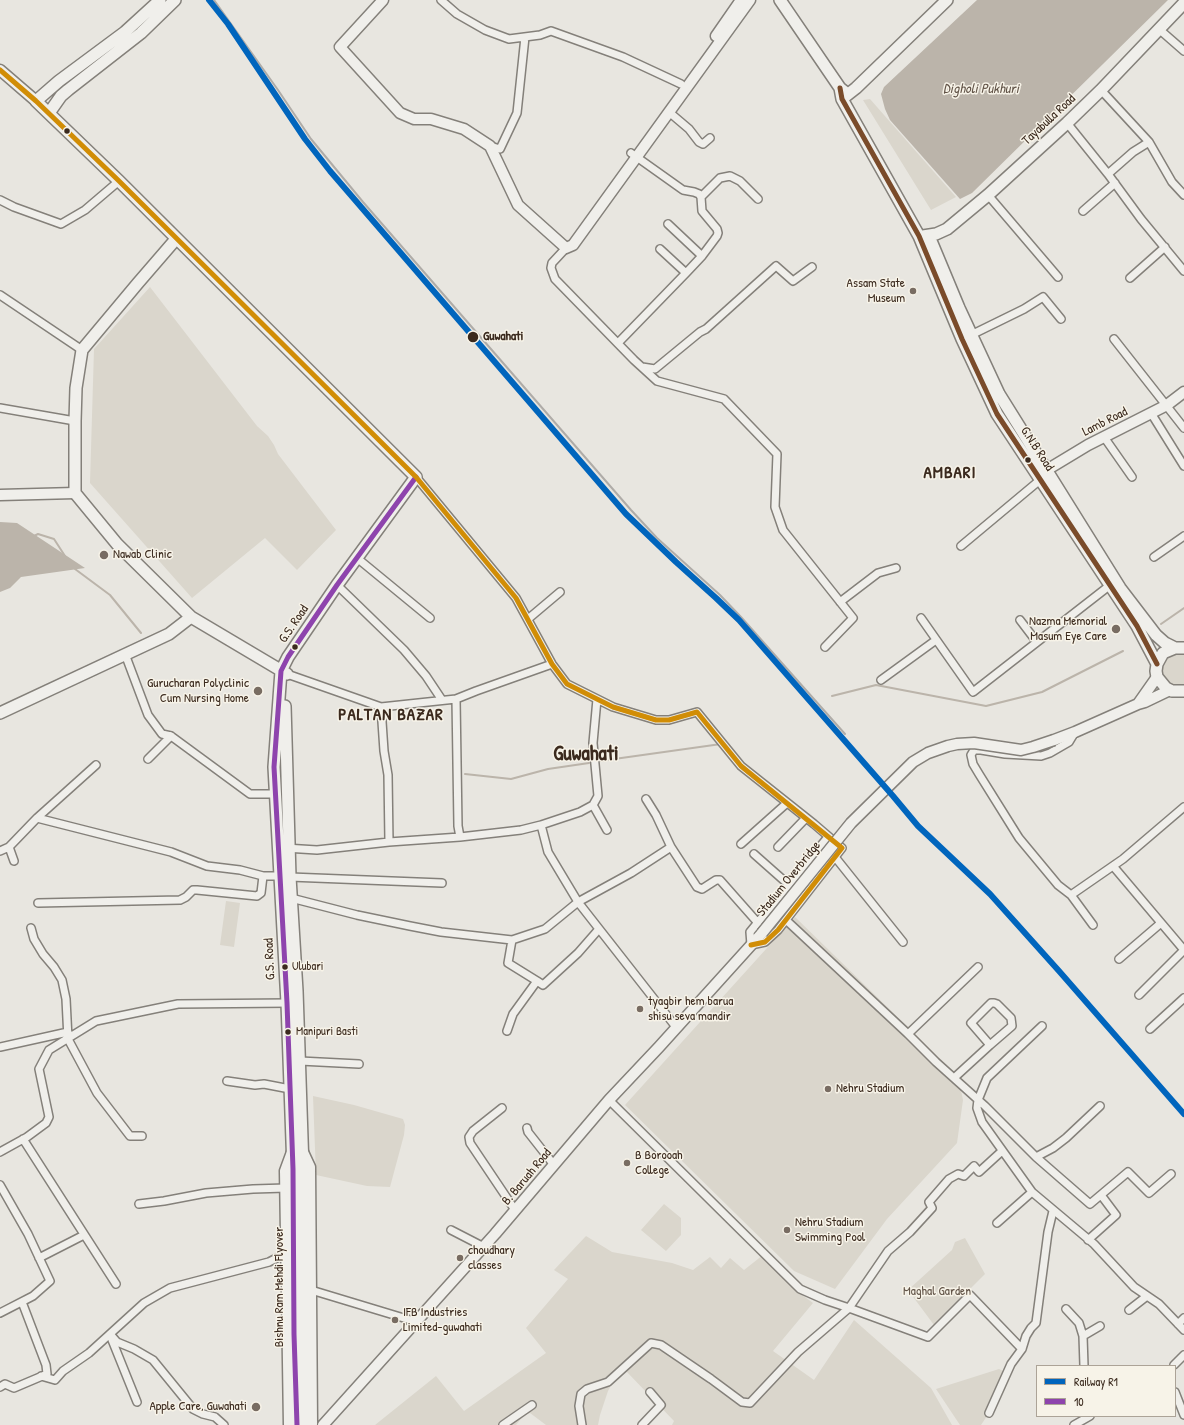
<!DOCTYPE html>
<style>
body{margin:0}
#map{position:relative;width:1184px;height:1425px;overflow:hidden;background:#e8e6e0;font-family:"Patrick Hand",sans-serif}
canvas{display:block}
.legend{position:absolute;left:1036px;top:1365px;width:140px;height:52px;box-sizing:border-box;background:#f7f3e8;border:1px solid #aca397;margin:0;padding:5px 7px;list-style:none;font-size:12px;color:#3b2a1e}
.legend li{display:flex;align-items:center;gap:8px;height:20px}
.legend b{width:20px;border:1px solid #aca397}
</style>
<div id="map">
<canvas width="1184" height="1425"></canvas>
<ul class="legend">
<li><b style="height:5px;background:#0065bd"></b>Railway R1</li>
<li><b style="height:5px;background:#8e44ad"></b>10</li>
</ul>
</div>
<script>
const ctx = document.querySelector('canvas').getContext('2d');
ctx.lineJoin = 'round';
function fillPath(path, color) { ctx.fillStyle = color; ctx.fill(path, 'evenodd'); }
const poly = rows => new Path2D(rows.map(r => 'M' + r).join(''));
function strokePath(path, color, width, dash) { ctx.strokeStyle = color; ctx.lineWidth = width; ctx.lineCap = dash ? 'butt' : 'round'; ctx.setLineDash(dash || []); ctx.stroke(path); }
function write(font, color, halo, rows, align = 'center') {
  ctx.font = font + ' "Patrick Hand",sans-serif'; ctx.lineWidth = 3; ctx.setLineDash([]); ctx.textBaseline = 'middle'; ctx.strokeStyle = halo; ctx.fillStyle = color; for (const [text, x, y, turn = 0] of rows) {
    ctx.save(); ctx.translate(x, y); ctx.rotate((+turn || 0) * Math.PI / 180); ctx.textAlign = isNaN(turn) ? turn : align; if (halo) ctx.strokeText(text, 0, 0); ctx.fillText(text, 0, 0); ctx.restore();
  }
}
fillPath(poly([
 [870,99,956,197,931,210,863,100],
 [150,287,257,426,268,436,274,445,278,454,336,530,297,570,265,538,192,598,90,483,94,349],
 [1180,653,1184,655,1184,687,1176,688,1167,682,1160,673,1165,655],
 [226,901,240,903,234,947,220,945],
 [795,917,958,1076,963,1100,957,1143,887,1219,835,1289,794,1271,625,1105],
 [313,1096,354,1105,403,1119,405,1125,404,1135,390,1187,367,1186,316,1175],
 [664,1204,681,1218,681,1235,666,1251,641,1230],
 [586,1236,612,1252,672,1263,693,1270,710,1257,721,1268,730,1258,744,1270,763,1255,794,1289,813,1303,773,1351,814,1380,854,1320,931,1388,952,1425,672,1425,674,1421,626,1371,621,1371,617,1374,608,1391,600,1415,598,1425,546,1425,530,1413,524,1415,516,1425,375,1425,436,1376,464,1411,546,1353,526,1328,568,1279,554,1270],
 [965,1238,985,1274,934,1325,908,1290,952,1250,955,1242],
 [999,1369,1007,1373,989,1413,981,1425,960,1425,936,1389]
]), '#dad6cc');
fillPath(poly([
 [977,0,1168,0,972,193,960,199,890,120,885,109,881,94,884,87],
 [0,522,17,523,85,568,21,577,10,588,0,592]
]), '#bbb4aa');
strokePath(poly([
 [34,536,38,534,54,539,65,556],
 [75,569,110,595,141,633],
 [1161,624,1184,608],
 [832,696,876,685,986,706,1042,692,1123,651],
 [600,761,721,744],
 [465,774,511,779,548,769,589,763]
]), '#bbb4aa', 2);
const street = poly([
 [441,0,457,14,485,30,509,39,540,35,551,31,623,57,681,84],
 [1160,30,1184,51],
 [1101,90,1149,142,1172,182,1184,195],
 [669,112,689,129,699,142,703,144,710,138],
 [1067,123,1108,174,1141,219,1184,271],
 [490,146,500,149,517,113,525,37],
 [1108,174,1133,152,1149,142],
 [988,195,1058,277],
 [701,197,720,178,730,176,740,181,758,199],
 [0,200,14,207,61,224,85,210,119,181],
 [1083,211,1115,183],
 [668,224,702,256],
 [566,248,552,263,551,268,555,279,634,360,657,381,724,399,777,454,775,507,783,530,853,618,825,647],
 [660,249,686,273],
 [1130,278,1165,247],
 [0,295,82,350],
 [971,335,1024,309,1043,297,1061,319],
 [1114,339,1184,428],
 [618,343,686,273,702,256,717,236,718,233,717,229,702,211,701,197,699,194,694,192,683,190,631,153],
 [642,367,655,369,700,332,706,329,776,266,793,281,812,267],
 [0,408,75,421],
 [1151,413,1184,466],
 [1104,437,1132,477],
 [416,477,516,598,552,664,567,684,613,707,656,720,669,720,697,712,741,766,814,824,842,848,778,930,765,942,751,945,750,932,828,837],
 [961,546,1040,480],
 [1154,557,1184,536],
 [357,558,430,618],
 [337,585,404,650,426,676,442,700],
 [840,602,878,573,896,568],
 [921,618,973,692,1109,586],
 [528,619,560,592],
 [1020,620,1036,641],
 [125,654,148,715,162,734,171,736],
 [287,674,381,707,456,699,476,691,552,664],
 [881,680,936,640],
 [456,699,458,826,460,837],
 [381,707,384,751,388,775,389,842],
 [1075,732,1069,742,1050,753,1041,756,1005,754,981,750,974,750,971,755,973,764,979,774,1019,838,1058,885,1071,895,1093,925],
 [148,759,171,736,250,794,275,794],
 [646,799,656,815,671,847,697,887,702,889,716,880,720,880,758,923],
 [593,805,607,830],
 [37,818,171,852,207,866,240,870,263,876,280,876],
 [541,825,548,852,578,902,676,1027],
 [741,844,787,803],
 [778,847,806,818],
 [285,848,317,850,389,842,460,837,521,830,541,825,580,812,593,805,598,796,593,743,597,699],
 [0,851,9,847],
 [754,854,789,885],
 [835,857,903,942],
 [14,861,9,847,37,818,96,765],
 [1113,866,1184,950],
 [290,877,442,883],
 [1071,895,1123,859,1184,807],
 [291,898,357,915,410,926,441,932,512,940,545,929,578,902,631,873,671,847],
 [38,903,180,900,186,897,193,890,197,890,257,896,261,893,263,876],
 [786,920,908,1034],
 [31,928,34,939,43,954,54,967,62,980,66,999,68,1039,97,1093,130,1136,142,1136],
 [1119,959,1161,923],
 [978,967,908,1034,936,1062,985,1106,1036,1157,1053,1148,1066,1138,1100,1106],
 [537,981,543,985,578,953,599,929],
 [1139,995,1184,950],
 [1042,1026,987,1078,978,1100,977,1108,982,1122,1032,1192,1094,1244,1134,1287,1159,1304,1184,1330],
 [1150,1029,1184,998],
 [507,1031,513,1014,537,981,508,963,512,940],
 [0,1047,68,1032],
 [300,1061,359,1064],
 [954,1078,990,1045,1012,1026,1011,1018,997,1004,994,1003,991,1003,971,1023,990,1045],
 [227,1081,255,1085,264,1084,290,1089],
 [609,1100,800,1289,825,1300,849,1308],
 [502,1108,473,1131,469,1137,470,1143,515,1210],
 [527,1128,528,1132,554,1165],
 [23,1139,116,1284],
 [1002,1151,979,1172,974,1166,964,1176,958,1174,949,1179,929,1202,932,1208,910,1232,888,1251,849,1308,928,1337,970,1295,1022,1349],
 [0,1152,27,1137,46,1123,49,1117,39,1069,49,1050,96,1021,178,1004,289,1003],
 [1036,1157,1090,1204,1128,1172,1149,1193,1171,1174],
 [0,1185,28,1234,50,1281,33,1296,0,1313],
 [139,1204,164,1201,206,1193,253,1189,286,1188],
 [997,1223,1032,1192],
 [451,1230,484,1247],
 [1088,1240,1116,1215,1101,1195],
 [39,1258,84,1235],
 [311,1290,417,1322],
 [1066,1309,1079,1323,1083,1336,1100,1326],
 [1129,1310,1147,1296],
 [1178,1324,1184,1318],
 [110,1334,117,1342,134,1349,153,1360,193,1409,203,1414,215,1417,224,1425],
 [1083,1336,1084,1366],
 [112,1340,137,1402],
 [1174,1365,1184,1355],
 [41,1376,55,1380,63,1371,89,1353,144,1303,170,1288,269,1262,286,1253],
 [0,1387,5,1384,14,1388,47,1374,46,1365,22,1302],
 [1175,1392,1184,1415],
 [989,1413,1011,1364,1022,1349,1026,1336,1031,1328,1036,1323,1048,1232,1053,1211],
 [503,1425,532,1405],
 [582,1425,579,1406,581,1394,587,1389,608,1382,651,1343,661,1345,711,1379,742,1402,750,1403,798,1352,849,1308],
 [642,1425,661,1405,650,1392],
 [1074,1425,1090,1416]
]);
const secondary = poly([
 [383,0,340,47,400,113,414,119,431,119,464,129,490,146,518,205,566,248],
 [716,36,741,0],
 [0,70,36,101],
 [566,248,573,245,750,0],
 [1040,474,1088,445,1167,405,1184,392],
 [0,495,75,493],
 [1138,704,1157,677],
 [1054,740,1075,732,1138,704,1145,702,1170,690],
 [303,1152,310,1167,312,1424],
 [289,1425,285,1171,292,1152],
 [323,1425,495,1234,609,1100,659,1047,762,933]
]);
const primary = poly([
 [160,0,125,32,59,81,36,101,119,181,416,477,337,585,288,657,281,671,274,767,287,1003,293,1169,294,1334,297,1425],
 [780,0,840,88,845,92],
 [840,88,842,99,919,236,962,339,997,414,1137,626,1157,664],
 [842,99,856,88,947,0],
 [49,113,61,96,68,90,141,33,175,0],
 [923,236,936,234,947,229,988,195,1067,123,1101,90,1184,3],
 [929,236,959,308,999,394,1120,588,1156,635,1165,643,1175,648],
 [176,239,138,283,82,350,76,388,75,421,75,493,117,544,191,617,287,674],
 [1184,648,1175,648,1163,653,1157,664,1156,671,1157,677,1166,688,1172,691,1184,691],
 [285,706,290,877,297,991,303,1168,304,1309,307,1425],
 [0,713,169,634,191,617]
]);
strokePath(street, '#84807a', 10);
strokePath(secondary, '#84807a', 13);
strokePath(primary, '#84807a', 14);
strokePath(street, '#f0efeb', 7);
strokePath(secondary, '#f0efeb', 10);
strokePath(primary, '#f0efeb', 11);
strokePath(poly([
 [214,0,278,90,311,139,363,202,631,510,657,538,720,595,741,617,845,734]
]), '#afaca8', 2);
const secondaryBridge = poly([
 [762,933,851,823,913,762,928,753,948,746,957,744,974,743,1021,750,1033,747,1054,740]
]);
strokePath(secondaryBridge, '#84807a', 13, []);
strokePath(secondaryBridge, '#f0efeb', 10);
strokePath(poly([
 [297,1425,294,1334,293,1169,287,1003,274,767,281,671,288,657,337,585,416,477]
]), '#8e44ad', 5);
strokePath(poly([
 [0,70,36,101,119,181,416,477,516,598,552,664,567,684,613,707,656,720,669,720,697,712,741,766,842,848,778,930,765,942,751,945]
]), '#d18d06', 5);
strokePath(poly([
 [840,88,842,99,919,236,962,339,997,414,1137,626,1157,664]
]), '#7a4b2a', 5);
strokePath(poly([
 [209,0,228,24,305,139,330,171,626,514,676,562,716,598,739,620,893,796,918,826,990,894,1059,971,1184,1114]
]), '#0065bd', 6);
for (const [x, y, r, color] of [
 [67,131,3.5,"#3b2a1e"],
 [913,291,4,"#786c62"],
 [473,337,6,"#3b2a1e"],
 [1028,460,3.5,"#3b2a1e"],
 [104,555,5,"#786c62"],
 [1116,629,5,"#786c62"],
 [295,647,3.5,"#3b2a1e"],
 [258,691,5,"#786c62"],
 [285,967,3.5,"#3b2a1e"],
 [640,1009,4,"#786c62"],
 [288,1032,3.5,"#3b2a1e"],
 [828,1089,4,"#786c62"],
 [627,1163,4,"#786c62"],
 [787,1230,4,"#786c62"],
 [460,1258,4,"#786c62"],
 [395,1320,4,"#786c62"],
 [256,1407,5,"#786c62"]
]) { const dot = new Path2D(); dot.arc(x, y, r, 0, 2 * Math.PI); ctx.fillStyle = color; ctx.fill(dot); strokePath(dot, '#f7f3e8', 1.5); }
write('12px', '#3b2a1e', '#f7f3e8', [
 ["Ulubari",292,967],
 ["Manipuri Basti",296,1032]
], 'left');
write('13px', '#3b2a1e', '#f7f3e8', [
 ["Tayabulla Road",1049,120,-43],
 ["Lamb Road",1105,422,-27],
 ["G.N.B Road",1037,449,57],
 ["G.S. Road",294,624,-56],
 ["Stadium Overbridge",789,879,-51],
 ["G.S. Road",270,959,-93],
 ["B. Baruah Road",527,1177,-50],
 ["Bishnu Ram Mehdi Flyover",280,1287,-90]
]);
write('13px', '#3b2a1e', '#f7f3e8', [
 ["Assam State",905,284,"right"],
 ["Museum",905,299,"right"],
 ["Nawab Clinic",113,555],
 ["Nazma Memorial",1107,622,"right"],
 ["Masum Eye Care",1107,637,"right"],
 ["Gurucharan Polyclinic",249,684,"right"],
 ["Cum Nursing Home",249,699,"right"],
 ["tyagbir hem barua",648,1002],
 ["shisu seva mandir",648,1017],
 ["Nehru Stadium",836,1089],
 ["B Borooah",635,1156],
 ["College",635,1171],
 ["Nehru Stadium",795,1223],
 ["Swimming Pool",795,1238],
 ["choudhary",468,1251],
 ["classes",468,1266],
 ["IFB Industries",403,1313],
 ["Limited-guwahati",403,1328],
 ["Apple Care, Guwahati",247,1407,"right"]
], 'left');
write('bold 13px', '#3b2a1e', '#f7f3e8', [
 ["Guwahati",483,337]
], 'left');
write('13px', '#605246', '#f7f3e8', [
 ["Maghal Garden",937,1292]
]);
write('italic 14px', '#615347', '#f7f3e8', [
 ["Digholi Pukhuri",981,89]
]);
ctx.letterSpacing = '1px';
write('bold 17px', '#3b2a1e', '#f7f3e8', [
 ["AMBARI",950,473],
 ["PALTAN BAZAR",391,715]
]);
ctx.letterSpacing = '0px';
write('bold 21px', '#3b2a1e', '#f7f3e8', [
 ["Guwahati",586,754]
]);
</script>
